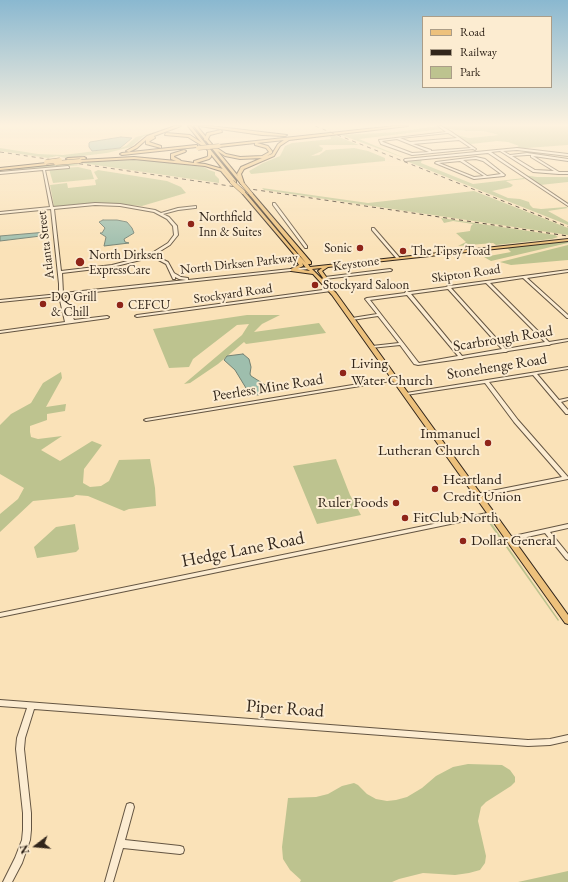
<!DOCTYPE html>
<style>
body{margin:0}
#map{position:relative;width:568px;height:882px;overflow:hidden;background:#fae2b8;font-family:"EB Garamond",serif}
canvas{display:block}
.legend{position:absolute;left:422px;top:16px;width:130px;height:72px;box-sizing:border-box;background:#fcecd1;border:1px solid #ab9d88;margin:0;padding:5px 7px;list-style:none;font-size:12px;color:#32261b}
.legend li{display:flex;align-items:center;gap:8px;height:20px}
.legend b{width:20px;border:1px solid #ab9d88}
.north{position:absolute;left:16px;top:826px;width:40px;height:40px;-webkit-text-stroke:3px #fcecd1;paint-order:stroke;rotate:254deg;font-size:11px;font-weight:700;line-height:16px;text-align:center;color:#32261b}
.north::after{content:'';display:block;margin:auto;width:14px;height:18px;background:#32261b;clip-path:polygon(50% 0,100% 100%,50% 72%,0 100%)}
</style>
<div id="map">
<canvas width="568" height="882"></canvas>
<ul class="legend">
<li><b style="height:5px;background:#edc17c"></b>Road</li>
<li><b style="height:5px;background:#32261b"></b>Railway</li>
<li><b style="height:11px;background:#bdc38f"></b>Park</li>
</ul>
<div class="north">N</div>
</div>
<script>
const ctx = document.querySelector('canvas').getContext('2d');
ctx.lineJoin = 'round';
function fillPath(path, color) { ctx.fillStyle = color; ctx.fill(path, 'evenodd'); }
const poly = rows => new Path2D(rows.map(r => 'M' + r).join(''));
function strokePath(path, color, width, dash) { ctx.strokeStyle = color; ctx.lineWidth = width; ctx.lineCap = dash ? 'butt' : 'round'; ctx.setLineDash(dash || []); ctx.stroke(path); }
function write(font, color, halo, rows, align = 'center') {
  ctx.font = font + ' "EB Garamond",serif'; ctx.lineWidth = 4; ctx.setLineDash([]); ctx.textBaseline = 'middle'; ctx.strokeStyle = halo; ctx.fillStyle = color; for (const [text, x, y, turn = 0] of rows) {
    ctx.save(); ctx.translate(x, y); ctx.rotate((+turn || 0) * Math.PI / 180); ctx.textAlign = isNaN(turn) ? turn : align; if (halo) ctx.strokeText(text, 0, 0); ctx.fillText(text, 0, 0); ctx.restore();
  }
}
fillPath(poly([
 [437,126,442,129,359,139,407,159,341,135,397,132],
 [444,126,568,126,568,145,513,149,519,146,508,142,497,141,471,144,467,143,453,134,469,138,499,135,483,131,467,131,445,129,443,127],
 [163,130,144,136,131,147,107,153,66,158,57,156,48,158,0,151,0,148,38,154,63,155,120,148,126,146,136,137],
 [334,135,359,145,320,145,319,146,323,148,322,151,311,156,319,155,326,150,354,148,368,151,385,158,385,161,251,174,249,171,263,163,280,156,285,146,292,143,331,139,330,136],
 [120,159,140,159,204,167,209,170,215,172,215,175,219,179,219,183,75,162],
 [422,159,421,163,473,184,524,178,525,179,506,181,513,185,511,187,492,191,508,198,520,199,529,202,530,205,533,208,541,209,566,207,568,208,548,211,568,222,568,225,406,161],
 [68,163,82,165,3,172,19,168],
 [78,167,91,170,94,179,53,183,49,169],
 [98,170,167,181,181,187,186,193,142,206,105,203,56,207,54,206,50,185,67,183,68,188,96,185,95,180,98,179,94,172],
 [524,175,537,177,568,177,568,182,540,185],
 [262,188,368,203,474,191,568,228,568,235,264,190],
 [441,218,555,235,558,237,552,239,496,245,493,243,458,246,466,242,456,233,470,231,471,226,473,224,453,221,444,223],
 [568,241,568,243,491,261,484,257,511,252,508,249,496,249],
 [568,245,568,260,511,265,500,262],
 [247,315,280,315,262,324,254,332,319,323,326,333,246,344,244,342,218,364,190,383,184,384,242,335,249,324,237,325,193,359,189,367,169,368,153,329],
 [61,372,62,378,46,407,66,404,65,411,47,414,47,420,30,426,30,432,31,437,38,439,62,436,41,450,60,461,92,441,102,445,84,469,83,483,90,487,101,486,109,481,119,460,150,459,155,488,156,506,129,509,124,511,88,496,76,495,73,497,33,501,0,532,0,514,18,499,24,488,0,474,0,425,11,414,31,403,43,383],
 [336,459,350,495,361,515,317,524,293,466],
 [486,519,490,521,559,620,558,621],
 [75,524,79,549,76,552,37,558,34,547,56,527],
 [468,764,502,765,510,770,515,777,515,782,511,786,486,802,481,807,478,821,486,856,485,863,480,870,469,873,455,875,423,873,399,879,392,882,300,882,301,880,290,870,283,859,282,847,288,798,316,797,328,794,342,786,354,783,358,785,367,794,376,799,387,801,396,800,407,797,422,788,436,776,453,767],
 [568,871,568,882,518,882,559,873]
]), '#bdc38f');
const water = poly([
 [121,137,132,138,120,148,92,151,89,147,89,143,90,142,121,137],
 [103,220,117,220,127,222,132,228,134,233,124,239,125,242,129,243,104,246,106,237,100,233,102,233,105,228,99,222,103,220],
 [47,232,48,232,49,235,0,241,0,236,47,232],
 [243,354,249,359,251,367,250,374,251,376,267,386,268,388,264,393,258,395,249,393,235,370,224,360,227,356,243,354]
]);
fillPath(water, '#9ebead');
strokePath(water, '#738173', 1);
const minor = poly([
 [438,126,441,126,450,131,476,149,475,150,473,149,412,155,381,144,379,140,446,132,438,126],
 [448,133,457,138,410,142,400,138,448,133],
 [397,139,429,152,412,153,383,142,382,141,397,139],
 [459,140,471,148,431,151,431,150,413,144,459,140],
 [517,148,568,154,568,156,517,150,503,151,510,155,527,153,568,159,568,161,533,156,559,172,568,172,568,174,559,174,533,172,500,151,491,152,568,204,568,206,488,153,405,161,404,160,405,159,517,148],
 [527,155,531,155,531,157,554,171,535,170,512,156,527,155],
 [476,157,485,159,505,175,504,176,474,179,435,163,436,162,476,157],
 [476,159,483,161,501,174,487,176,463,160,476,159],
 [460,161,484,176,474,177,439,163,460,161],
 [68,166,69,167,69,168,45,170,53,207,95,203,120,204,155,210,161,213,178,208,196,206,196,208,195,208,178,210,163,214,169,217,177,226,178,235,170,245,154,255,168,262,174,273,181,277,188,278,188,280,309,267,311,268,309,269,76,294,78,295,77,296,70,298,66,302,64,302,64,303,66,303,68,304,74,320,107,316,109,317,108,318,0,333,0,331,65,322,59,296,0,302,0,300,59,294,59,284,51,209,0,214,0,212,50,207,43,170,0,174,0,172,68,166],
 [95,205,120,206,154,212,167,219,173,226,174,235,168,243,147,256,112,265,61,271,54,209,95,205],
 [151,256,166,264,173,279,175,279,175,277,179,279,186,280,63,293,62,273,112,267,149,258,151,256],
 [75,294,68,296,64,300,63,295,75,294],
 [273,203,275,203,307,246,307,248,305,248,273,205,273,203],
 [372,228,374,228,399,257,399,259,397,259,372,230,372,228],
 [390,269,392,270,391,271,325,279,323,278,325,277,390,269],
 [568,270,568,272,527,278,568,315,568,318,567,318,523,278,490,283,549,342,568,339,568,341,551,344,549,345,547,345,508,351,506,352,504,352,464,358,462,359,460,359,418,365,414,364,400,345,371,348,371,346,372,346,399,343,378,316,352,320,350,319,352,318,377,314,365,299,367,298,405,293,406,291,407,291,409,292,446,287,448,286,449,286,568,270],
 [486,283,545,342,506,349,451,288,486,283],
 [448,289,502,349,462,356,411,294,448,289],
 [407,295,458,356,419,363,418,362,370,300,407,295],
 [330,289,331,289,331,291,137,317,135,316,137,315,330,289],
 [568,367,568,369,537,374,559,400,568,398,568,400,561,402,568,410,568,414,566,414,533,375,489,382,518,420,568,477,568,479,478,497,476,496,475,495,476,494,562,477,514,422,485,383,406,395,404,394,406,393,568,367],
 [395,378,397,378,397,380,146,421,144,420,146,419,395,378],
 [492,512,494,513,495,514,494,515,0,617,0,613,492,512],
 [568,524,568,528,550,532,568,554,568,560,566,559,545,533,509,541,507,540,506,539,507,538,509,537,568,524],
 [0,700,528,740,550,739,568,735,568,741,550,745,528,746,34,709,25,738,24,749,31,813,31,830,30,840,22,863,12,882,3,882,15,858,22,840,23,830,23,813,16,749,17,738,27,708,0,706,0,700],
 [130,803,133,804,134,807,125,840,180,846,183,847,184,850,183,853,180,854,123,848,113,882,105,882,126,807,127,804,130,803]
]);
const major = poly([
 [188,126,191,126,236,181,236,183,234,183,188,126],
 [194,126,197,126,243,182,243,184,241,184,194,126],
 [242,191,244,191,293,249,306,263,249,194,252,193,311,262,311,264,308,264,310,267,568,239,568,241,328,267,322,271,327,278,325,282,336,293,568,615,568,624,565,623,332,295,313,274,291,271,291,269,299,265,296,260,298,259,242,193,242,191],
 [302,263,307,269,310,271,297,269,303,266,303,265,302,263],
 [322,268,318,271,323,278,322,279,312,269,322,268]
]);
const highway = poly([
 [175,126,181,126,154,136,155,138,150,141,149,142,161,146,161,148,146,144,146,140,137,148,129,152,126,151,135,146,147,136,175,126],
 [199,126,210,126,287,135,285,136,262,135,199,126],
 [395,126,408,126,289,140,280,146,274,156,244,169,241,174,244,183,242,184,240,183,237,174,241,167,262,158,240,159,225,156,208,145,211,144,226,154,240,157,262,156,269,152,266,148,255,145,255,143,219,147,217,146,219,145,395,126],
 [284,140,278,144,272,154,267,156,272,153,272,151,268,146,257,143,284,140],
 [221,130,222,132,210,135,207,141,204,140,207,133,221,130],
 [166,133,190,135,207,146,204,147,188,137,165,135,166,133],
 [196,145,197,145,197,147,122,155,120,154,122,153,196,145],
 [208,149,211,150,211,157,209,159,196,163,205,164,223,169,233,181,233,183,231,183,221,171,205,166,134,159,80,162,78,161,80,160,134,157,176,161,171,159,171,154,184,150,186,151,185,152,174,156,174,157,180,160,181,161,194,163,194,161,207,157,208,156,208,149],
 [84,157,86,158,85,159,68,160,66,159,68,158,84,157],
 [56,162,58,163,57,164,0,170,0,168,56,162]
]);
strokePath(minor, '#645542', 2);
strokePath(major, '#32261b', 2);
strokePath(highway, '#32261b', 2);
fillPath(minor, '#fcecd1');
fillPath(major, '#edc17c');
fillPath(highway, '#edc17c');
strokePath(poly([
 [315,126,568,227],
 [0,152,568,236]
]), '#32261b', 1, [4, 4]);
const majorBridge = poly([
 [242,183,251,194]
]);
const highwayBridge = poly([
 [198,148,219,146],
 [46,162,60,160],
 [56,163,80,161],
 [232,182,243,192]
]);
strokePath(majorBridge, '#32261b', 4.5, []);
strokePath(highwayBridge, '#32261b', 5, []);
strokePath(majorBridge, '#edc17c', 3.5);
strokePath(highwayBridge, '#edc17c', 4);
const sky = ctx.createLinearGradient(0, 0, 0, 250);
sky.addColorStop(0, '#8ab8d0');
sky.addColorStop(0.5, '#fdf2df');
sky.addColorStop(1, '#fdf2df00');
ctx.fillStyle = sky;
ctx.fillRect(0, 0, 568, 250);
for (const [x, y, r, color] of [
 [191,224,4,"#8f2418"],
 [360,248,4,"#8f2418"],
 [403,251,4,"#8f2418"],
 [80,262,5,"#8f2418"],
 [315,285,4,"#8f2418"],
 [43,304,4,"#8f2418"],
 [120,305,4,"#8f2418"],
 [343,373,4,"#8f2418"],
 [488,443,4,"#8f2418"],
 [435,489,4,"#8f2418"],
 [396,503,4,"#8f2418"],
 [405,518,4,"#8f2418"],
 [463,541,4,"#8f2418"]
]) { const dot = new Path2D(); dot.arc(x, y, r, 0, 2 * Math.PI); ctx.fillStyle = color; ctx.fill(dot); strokePath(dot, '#fcecd1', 1.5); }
write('13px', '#32261b', '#fcecd1', [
 ["Northfield",199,217],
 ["Inn & Suites",199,232],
 ["Sonic",352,248,"right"],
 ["The Tipsy Toad",411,251],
 ["North Dirksen",89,255],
 ["ExpressCare",89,270],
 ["Stockyard Saloon",323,285],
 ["DQ Grill",51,297],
 ["& Chill",51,312],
 ["CEFCU",128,305]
], 'left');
write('13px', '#32261b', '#fcecd1', [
 ["Atlanta Street",46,245,-97],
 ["North Dirksen Parkway",239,264,-6],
 ["Keystone",356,264,-8],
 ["Skipton Road",466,274,-8],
 ["Stockyard Road",233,294,-8]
]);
write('15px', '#32261b', '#fcecd1', [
 ["Scarbrough Road",503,339,-9],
 ["Stonehenge Road",497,367,-9],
 ["Peerless Mine Road",268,388,-9]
]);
write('15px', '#32261b', '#fcecd1', [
 ["Living",351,364],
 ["Water Church",351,381],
 ["Immanuel",480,434,"right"],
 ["Lutheran Church",480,451,"right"],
 ["Heartland",443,480],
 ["Credit Union",443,497],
 ["Ruler Foods",388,503,"right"],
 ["FitClub North",413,518],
 ["Dollar General",471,541]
], 'left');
write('18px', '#32261b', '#fcecd1', [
 ["Hedge Lane Road",243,550,-11],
 ["Piper Road",285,709,4]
]);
</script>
